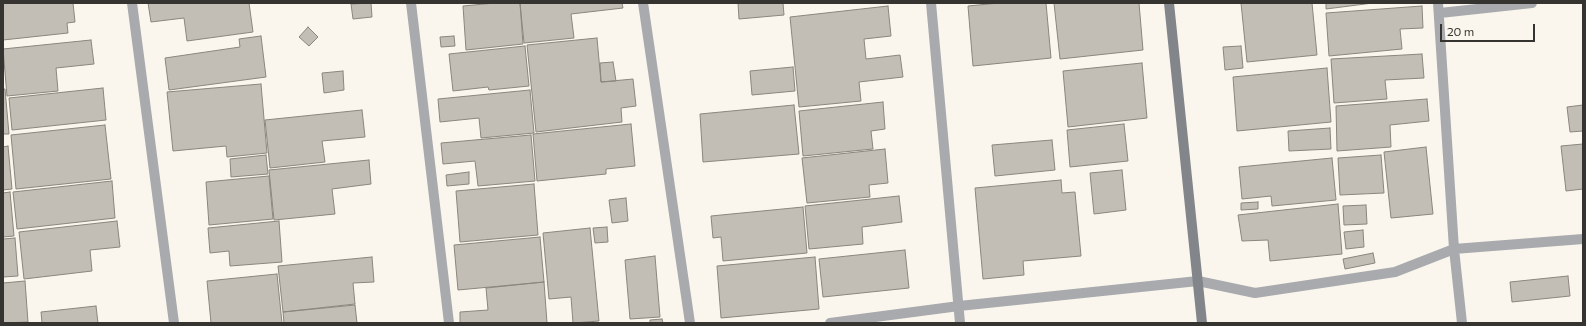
<!DOCTYPE html>
<style>
body{margin:0}
#map{position:relative;width:1586px;height:326px;overflow:hidden;background:#fbf6ed;font-family:Commissioner,sans-serif}
canvas{display:block}
.frame{position:absolute;inset:0;border:4px solid #363430;pointer-events:none}
.scale{position:absolute;left:1440px;top:24px;width:95px;height:18px;box-sizing:border-box;border:2px solid #363430;border-top:0;padding-left:5px;font-size:12px;line-height:14px;white-space:nowrap;color:#363430;-webkit-text-stroke:3px #fbf6ed;paint-order:stroke}
</style>
<div id="map">
<canvas width="1586" height="326"></canvas>
<div class="frame"></div>
<div class="scale">20 m</div>
</div>
<script>
const ctx = document.querySelector('canvas').getContext('2d');
ctx.lineJoin = 'round';
function fillPath(path, color) { ctx.fillStyle = color; ctx.fill(path, 'evenodd'); }
const poly = rows => new Path2D(rows.map(r => 'M' + r).join(''));
function strokePath(path, color, width, dash) { ctx.strokeStyle = color; ctx.lineWidth = width; ctx.lineCap = dash ? 'butt' : 'round'; ctx.setLineDash(dash || []); ctx.stroke(path); }
const building = poly([
 [3,3,73,3,75,22,67,23,68,33,3,40,3,3],
 [148,3,249,3,253,32,187,41,184,18,151,22,148,3],
 [371,3,372,17,353,19,351,4,371,3],
 [495,3,520,3,523,44,466,50,463,6,495,3],
 [520,3,622,3,623,8,571,14,574,38,524,43,520,3],
 [738,3,783,3,784,15,739,19,738,3],
 [999,3,1046,3,1051,58,973,66,968,6,999,3],
 [1054,3,1139,3,1143,50,1060,59,1054,3],
 [1241,3,1312,3,1317,55,1247,62,1241,3],
 [1326,3,1373,3,1326,9,1326,3],
 [888,6,891,36,864,39,866,59,900,55,903,77,859,82,861,101,799,107,790,17,888,6],
 [1422,6,1423,28,1400,29,1402,49,1329,56,1326,13,1422,6],
 [308,27,318,37,309,46,299,37,308,27],
 [261,36,266,77,169,90,165,58,240,47,239,39,261,36],
 [454,36,455,46,441,47,440,37,454,36],
 [597,38,601,82,633,79,636,106,621,108,622,122,536,132,527,45,597,38],
 [91,40,94,64,56,68,58,91,7,96,3,49,91,40],
 [525,46,529,86,489,90,488,87,453,91,449,54,525,46],
 [1241,46,1243,68,1225,70,1223,47,1241,46],
 [1422,54,1424,78,1385,80,1387,99,1334,103,1331,59,1422,54],
 [613,62,616,81,601,82,600,63,613,62],
 [1142,63,1147,118,1068,127,1063,71,1142,63],
 [793,67,795,91,752,95,750,71,793,67],
 [1327,68,1331,122,1237,131,1233,77,1327,68],
 [343,71,344,90,324,93,322,73,343,71],
 [261,84,267,153,227,157,226,146,173,151,167,92,261,84],
 [103,88,106,120,12,130,9,98,103,88],
 [3,89,5,89,9,134,3,134,3,89],
 [530,90,534,133,481,138,479,118,440,122,438,99,530,90],
 [1427,99,1429,121,1390,125,1391,147,1337,151,1336,106,1427,99],
 [883,102,885,129,871,131,873,149,803,156,799,111,883,102],
 [794,105,799,154,703,162,700,114,794,105],
 [1583,105,1583,131,1570,132,1567,107,1583,105],
 [362,110,365,137,322,141,325,162,270,168,265,120,362,110],
 [631,124,635,166,606,169,606,174,537,181,533,134,631,124],
 [1124,124,1128,161,1070,167,1067,130,1124,124],
 [105,125,111,179,16,189,11,135,105,125],
 [1330,128,1331,149,1289,151,1288,131,1330,128],
 [531,135,535,181,478,186,475,161,443,164,441,143,531,135],
 [1052,140,1055,170,995,176,992,145,1052,140],
 [1583,144,1583,189,1566,191,1561,146,1583,144],
 [8,146,12,189,3,190,3,147,8,146],
 [1426,147,1433,214,1391,218,1384,152,1426,147],
 [885,149,888,183,869,185,870,197,807,203,802,158,885,149],
 [266,155,268,174,231,177,230,159,266,155],
 [1381,155,1384,193,1340,195,1338,158,1381,155],
 [1332,158,1336,200,1272,206,1271,196,1242,199,1239,167,1332,158],
 [369,160,371,184,332,189,335,214,274,220,269,170,369,160],
 [1122,170,1126,210,1094,214,1090,173,1122,170],
 [469,172,469,184,447,186,446,175,469,172],
 [269,176,273,219,209,225,206,182,269,176],
 [1061,180,1062,193,1075,192,1081,256,1023,261,1024,275,983,279,975,188,1061,180],
 [112,181,115,218,17,229,13,192,112,181],
 [534,184,538,235,460,242,456,191,534,184],
 [10,192,14,236,3,237,3,193,10,192],
 [899,196,902,222,862,227,863,244,809,249,805,206,899,196],
 [626,198,628,221,612,223,609,200,626,198],
 [1258,202,1258,209,1241,210,1241,203,1258,202],
 [1338,204,1342,254,1270,261,1268,240,1242,241,1238,215,1338,204],
 [1366,205,1367,224,1344,225,1343,206,1366,205],
 [803,207,807,253,723,261,721,237,713,238,711,216,803,207],
 [117,221,120,247,90,250,92,271,24,279,19,232,117,221],
 [279,221,282,262,230,266,229,251,210,253,208,228,279,221],
 [607,227,608,242,595,243,593,228,607,227],
 [590,228,599,321,573,323,571,297,549,299,543,233,590,228],
 [1363,230,1364,247,1346,249,1344,232,1363,230],
 [540,237,544,282,458,290,454,245,540,237],
 [15,238,18,276,3,277,3,239,15,238],
 [905,250,909,288,823,297,819,259,905,250],
 [1373,253,1375,263,1345,269,1343,259,1373,253],
 [655,256,660,317,630,319,625,260,655,256],
 [372,257,374,282,353,283,355,304,283,312,278,266,372,257],
 [815,257,819,309,721,318,717,266,815,257],
 [277,274,282,323,211,323,207,281,277,274],
 [1568,276,1570,296,1512,302,1510,282,1568,276],
 [25,281,28,322,3,323,3,283,25,281],
 [544,282,547,323,460,323,460,312,488,310,486,288,544,282],
 [355,305,357,323,284,323,283,312,355,305],
 [96,306,98,323,42,323,41,312,96,306],
 [662,319,663,323,650,323,650,320,662,319]
]);
fillPath(building, '#c2bdb5');
strokePath(building, '#8a867e', 1);
strokePath(poly([
 [132,3,174,323],
 [411,3,449,323],
 [643,3,690,323],
 [931,3,960,323],
 [1438,3,1454,249,1462,323],
 [1440,13,1532,3],
 [830,323,959,306,1198,281,1255,293,1395,272,1454,249,1583,239]
]), '#a8aaae', 10);
strokePath(poly([
 [1169,3,1202,323]
]), '#82868b', 10);
</script>
